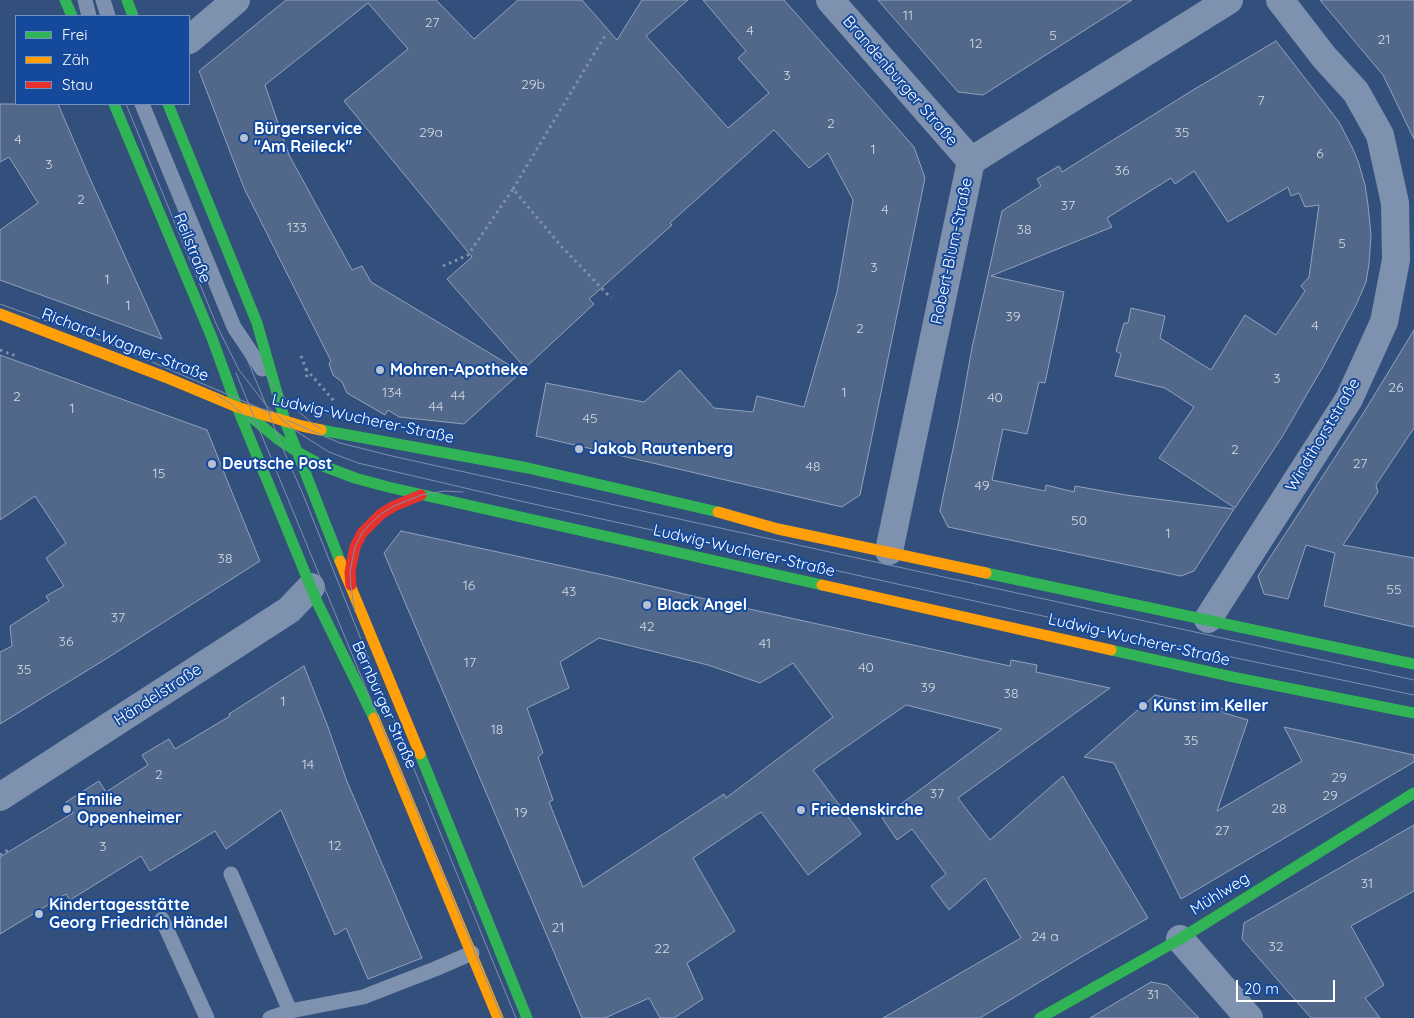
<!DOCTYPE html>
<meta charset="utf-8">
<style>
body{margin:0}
#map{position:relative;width:1414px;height:1018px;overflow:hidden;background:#33507d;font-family:Quicksand,sans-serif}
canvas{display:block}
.legend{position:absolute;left:15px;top:15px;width:175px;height:90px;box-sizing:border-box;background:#14499c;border:1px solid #7292c4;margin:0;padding:6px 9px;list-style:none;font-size:15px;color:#fff}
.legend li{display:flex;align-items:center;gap:10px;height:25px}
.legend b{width:25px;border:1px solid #7292c4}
.scale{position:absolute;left:1236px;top:980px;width:99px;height:22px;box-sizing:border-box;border:2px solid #fff;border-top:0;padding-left:6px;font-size:15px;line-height:18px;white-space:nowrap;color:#fff;-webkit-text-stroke:4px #14499c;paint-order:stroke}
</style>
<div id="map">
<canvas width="1414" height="1018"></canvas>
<ul class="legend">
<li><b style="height:6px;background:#30b455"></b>Frei</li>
<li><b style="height:6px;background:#ff9f0a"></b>Zäh</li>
<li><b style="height:6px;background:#e5322d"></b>Stau</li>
</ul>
<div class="scale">20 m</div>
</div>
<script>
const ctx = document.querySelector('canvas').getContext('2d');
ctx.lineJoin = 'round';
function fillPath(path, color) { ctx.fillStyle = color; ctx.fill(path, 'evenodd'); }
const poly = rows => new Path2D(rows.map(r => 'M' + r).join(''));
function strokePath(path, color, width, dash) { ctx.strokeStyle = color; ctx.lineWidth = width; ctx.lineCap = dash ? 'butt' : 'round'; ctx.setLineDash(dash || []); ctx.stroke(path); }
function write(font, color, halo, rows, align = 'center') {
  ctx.font = font + ' Quicksand,sans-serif'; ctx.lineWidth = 4; ctx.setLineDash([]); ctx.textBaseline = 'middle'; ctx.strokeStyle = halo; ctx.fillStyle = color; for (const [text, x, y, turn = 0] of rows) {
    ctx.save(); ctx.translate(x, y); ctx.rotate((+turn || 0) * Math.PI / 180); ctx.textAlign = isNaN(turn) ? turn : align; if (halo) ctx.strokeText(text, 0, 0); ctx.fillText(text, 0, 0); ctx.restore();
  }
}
const building = poly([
 [286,0,436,0,474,39,518,0,582,0,617,40,642,0,688,0,646,36,728,128,769,93,738,58,746,51,703,0,784,0,914,147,925,178,860,495,842,507,536,436,546,383,644,402,680,370,714,408,753,412,757,396,804,407,837,292,853,200,828,153,809,168,774,130,670,223,672,225,589,299,594,304,525,368,447,279,472,257,344,101,408,49,368,3,265,85,289,155,352,270,362,266,371,282,521,372,464,424,399,417,388,410,385,415,347,393,342,382,333,375,329,364,331,361,244,188,199,71,286,0],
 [878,0,1132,0,983,95,958,92,878,0],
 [1320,0,1414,0,1414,139,1383,75,1320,0],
 [1276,41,1339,122,1352,147,1358,161,1365,185,1368,205,1371,235,1369,264,1366,282,1357,303,1324,365,1282,437,1235,508,1159,458,1194,407,1165,388,1115,376,1121,354,1116,351,1124,323,1128,323,1131,308,1165,316,1160,338,1211,370,1245,315,1276,335,1305,291,1301,286,1309,277,1319,205,1305,207,1299,193,1291,196,1288,187,1228,222,1194,171,1175,184,1171,178,1107,218,1112,227,991,276,1064,292,1045,383,1039,382,1027,434,1003,429,992,480,1045,491,1046,485,1074,492,1075,486,1126,495,1234,509,1194,571,1181,576,948,527,940,511,959,420,972,348,1002,211,1041,186,1037,179,1059,166,1062,172,1193,90,1276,41],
 [0,104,58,104,88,174,162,339,0,280,0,230,38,203,9,157,0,162,0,104],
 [1414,330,1414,428,1376,485,1378,492,1343,545,1414,558,1414,627,1324,606,1335,553,1306,545,1288,599,1264,594,1258,576,1361,417,1414,330],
 [0,355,207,430,231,490,260,561,109,657,0,724,0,652,12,646,10,626,49,601,46,596,64,586,46,558,66,543,35,496,0,520,0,355],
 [401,531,613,577,722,603,977,659,1010,666,1011,660,1037,665,1036,672,1110,688,958,798,990,840,1063,776,1148,918,1081,957,980,1018,883,1018,1021,938,985,878,949,910,931,886,946,874,912,829,897,840,882,818,1002,729,906,705,813,770,861,834,808,875,761,812,693,858,735,931,687,963,703,999,674,1018,660,1018,649,998,605,1018,582,1018,384,553,401,531],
 [599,638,708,665,760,683,793,663,833,717,726,798,724,794,583,887,549,802,553,800,538,757,543,753,527,708,569,688,560,662,599,638],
 [304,666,328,727,346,779,422,958,368,979,346,928,335,935,281,810,226,849,215,831,150,871,141,856,70,900,66,894,0,934,0,857,73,813,66,802,99,781,106,792,148,765,142,755,169,739,175,749,230,716,229,714,304,666],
 [1155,695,1194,704,1194,702,1225,709,1224,713,1248,720,1217,811,1302,761,1284,727,1414,755,1414,762,1181,899,1114,763,1084,757,1155,695],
 [1414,825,1414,891,1351,926,1384,985,1365,998,1380,1018,1311,1018,1242,939,1244,923,1414,825],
 [1151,982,1167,985,1199,1018,1090,1018,1151,982]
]);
fillPath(building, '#51688b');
strokePath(building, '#92a2bc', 1);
strokePath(poly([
 [513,189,606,34],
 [443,266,468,255,513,189,561,246,611,298],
 [0,350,16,356],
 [301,356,306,369,307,379],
 [306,369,334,401],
 [0,855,10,849]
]), '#7e91ae', 3, [2.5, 4]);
strokePath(poly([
 [85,0,89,16],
 [103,0,108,16],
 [142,104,234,327,262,369],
 [231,874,290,1011,363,997,435,969,472,953],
 [162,919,207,1018],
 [270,1018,290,1011]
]), '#7e91ae', 15);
strokePath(poly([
 [830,0,971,161],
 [189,40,236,0],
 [889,551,971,161,1229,0],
 [1208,619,1349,399,1384,322,1396,260,1395,203,1380,135,1356,92,1324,57,1280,0],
 [0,797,289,610,311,587],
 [1180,939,1249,1018]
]), '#7e91ae', 28);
strokePath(poly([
 [65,0,72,16],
 [127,0,133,16],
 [114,104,212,338,237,407,317,602,374,718],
 [168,104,257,323,285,421,340,561],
 [251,417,279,440,296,451,323,466,355,478,388,487,822,585],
 [321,430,528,468,718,512],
 [986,573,1414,664],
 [1111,650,1233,677,1414,713],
 [420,754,527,1018],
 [1040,1018,1180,939,1414,793]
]), '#30b455', 11);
strokePath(poly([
 [0,314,165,377,237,407,302,426,321,430],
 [718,512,778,529,986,573],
 [340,561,420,754],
 [822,585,1111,650],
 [374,718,498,1018]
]), '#ff9f0a', 11);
strokePath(poly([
 [351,585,350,572,352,561,355,547,362,533,381,514,394,506,421,495]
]), '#e5322d', 11);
strokePath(poly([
 [85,0,90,16],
 [103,0,108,16],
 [126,104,217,326,239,370,266,405,279,417,296,431,329,452,358,463,529,503,1193,649,1414,695],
 [142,104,266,405,279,440,302,492,360,637,516,1018],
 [0,304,110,344,271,413],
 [250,353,276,389,298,411,313,424,321,429],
 [236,373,502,1018],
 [217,395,230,403,254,424],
 [287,420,340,443,396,457,1414,680],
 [355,612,351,587,350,572,352,561,355,547,362,533,369,525,381,514,394,506,421,495,445,491,463,492]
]), '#7e90ad', 1);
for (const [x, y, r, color] of [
 [244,138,5,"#b8c2d2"],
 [380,370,5,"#b8c2d2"],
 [579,449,5,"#b8c2d2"],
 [212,464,5,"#b8c2d2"],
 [647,605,5,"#b8c2d2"],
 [1143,706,5,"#b8c2d2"],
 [67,809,5,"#b8c2d2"],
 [801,810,5,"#b8c2d2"],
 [39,914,5,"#b8c2d2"]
]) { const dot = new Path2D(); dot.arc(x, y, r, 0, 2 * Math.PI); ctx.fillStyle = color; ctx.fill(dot); strokePath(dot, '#14499c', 2); }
write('14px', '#d4d9e2', null, [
 ["11",908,16],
 ["27",432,23],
 ["4",750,31],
 ["5",1053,36],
 ["21",1384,40],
 ["12",976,44],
 ["3",787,76],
 ["29b",533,85],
 ["7",1261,101],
 ["2",831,124],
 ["29a",431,133],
 ["35",1182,133],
 ["4",18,140],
 ["1",873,150],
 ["6",1320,154],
 ["3",49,165],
 ["36",1122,171],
 ["2",81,200],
 ["37",1068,206],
 ["4",885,210],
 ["133",297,228],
 ["38",1024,230],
 ["5",1342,244],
 ["3",874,268],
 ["1",107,280],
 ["1",128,306],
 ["39",1013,317],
 ["4",1315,326],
 ["2",860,329],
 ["3",1277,379],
 ["26",1396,388],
 ["134",392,393],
 ["1",844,393],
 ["44",458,396],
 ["2",17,397],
 ["40",995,398],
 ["44",436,407],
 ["1",72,409],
 ["45",590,419],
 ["2",1235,450],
 ["27",1360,464],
 ["48",813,467],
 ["15",159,474],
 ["49",982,486],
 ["50",1079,521],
 ["1",1168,534],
 ["38",225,559],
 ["16",469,586],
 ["55",1394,590],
 ["43",569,592],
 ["37",118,618],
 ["42",647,627],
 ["36",66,642],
 ["41",765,644],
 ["17",470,663],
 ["40",866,668],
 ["35",24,670],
 ["39",928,688],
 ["38",1011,694],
 ["1",283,702],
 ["18",497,730],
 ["35",1191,741],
 ["14",308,765],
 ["2",159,775],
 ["29",1339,778],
 ["37",937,794],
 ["29",1330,796],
 ["28",1279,809],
 ["19",521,813],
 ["27",1222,831],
 ["12",335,846],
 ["3",103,847],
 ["31",1367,884],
 ["21",558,928],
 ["24 a",1045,937],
 ["32",1276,947],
 ["22",662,949],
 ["31",1153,995]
]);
write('16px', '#fff', '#14499c', [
 ["Brandenburger Straße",900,81,49],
 ["Reilstraße",192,248,68],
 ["Robert-Blum-Straße",952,251,-78],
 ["Richard-Wagner-Straße",125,345,21],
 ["Ludwig-Wucherer-Straße",363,419,12],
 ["Windthorststraße",1323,435,-59],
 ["Ludwig-Wucherer-Straße",744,551,13],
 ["Ludwig-Wucherer-Straße",1139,640,13],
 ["Händelstraße",158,695,-33],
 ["Bernburger Straße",384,705,66],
 ["Mühlweg",1220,894,-32]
]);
write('bold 16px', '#fff', '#14499c', [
 ["Bürgerservice",254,129],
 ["\"Am Reileck\"",254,147],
 ["Mohren-Apotheke",390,370],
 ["Jakob Rautenberg",589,449],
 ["Deutsche Post",222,464],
 ["Black Angel",657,605],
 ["Kunst im Keller",1153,706],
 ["Emilie",77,800],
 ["Oppenheimer",77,818],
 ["Friedenskirche",811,810],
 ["Kindertagesstätte",49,905],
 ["Georg Friedrich Händel",49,923]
], 'left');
</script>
